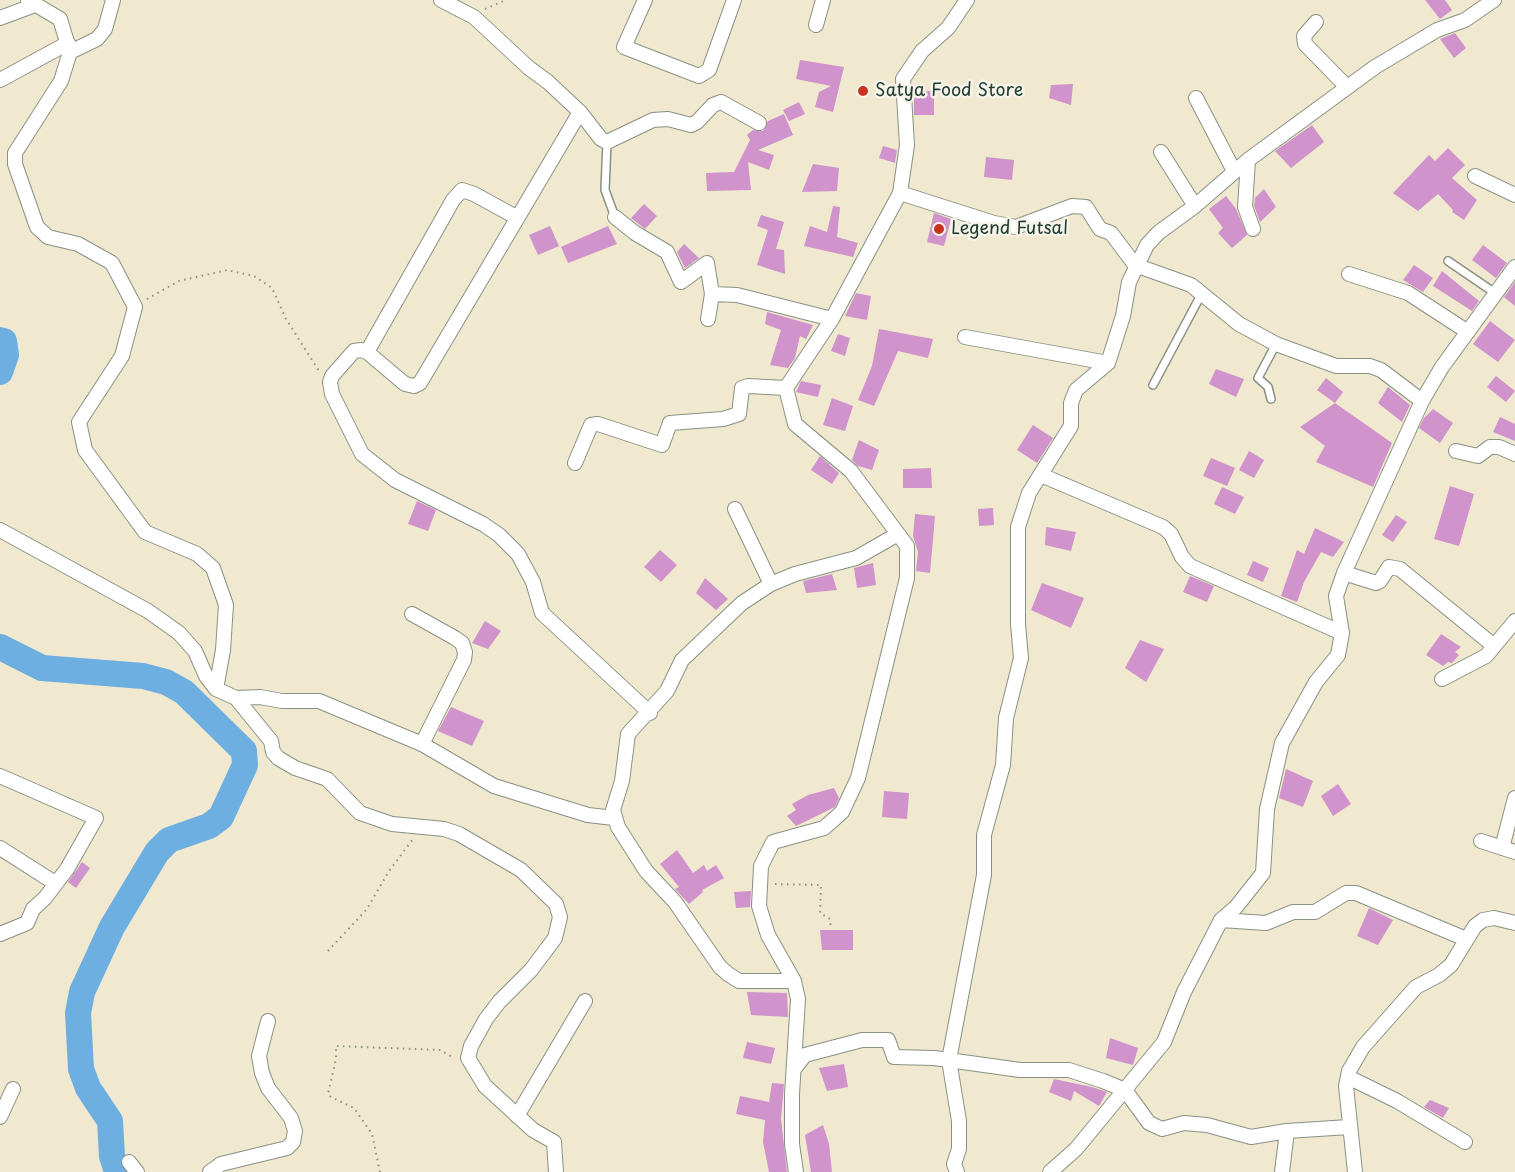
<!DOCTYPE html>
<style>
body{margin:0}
canvas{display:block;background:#f0e8cf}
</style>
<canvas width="1515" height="1172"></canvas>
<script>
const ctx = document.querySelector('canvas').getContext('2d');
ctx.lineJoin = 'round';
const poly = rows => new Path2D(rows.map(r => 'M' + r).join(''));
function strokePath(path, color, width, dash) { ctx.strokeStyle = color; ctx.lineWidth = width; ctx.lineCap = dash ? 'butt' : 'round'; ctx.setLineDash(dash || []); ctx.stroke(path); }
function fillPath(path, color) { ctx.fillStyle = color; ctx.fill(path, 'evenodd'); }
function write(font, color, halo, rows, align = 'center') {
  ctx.font = font + ' "Playpen Sans",sans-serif'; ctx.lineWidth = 5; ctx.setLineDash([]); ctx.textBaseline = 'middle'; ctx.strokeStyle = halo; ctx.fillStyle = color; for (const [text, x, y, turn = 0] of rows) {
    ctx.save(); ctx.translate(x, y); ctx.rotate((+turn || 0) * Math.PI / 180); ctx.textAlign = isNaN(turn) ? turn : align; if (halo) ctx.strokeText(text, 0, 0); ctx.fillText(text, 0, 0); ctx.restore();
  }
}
strokePath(poly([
 [0,340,4,341,6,355,0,372],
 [0,647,42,668,143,676,166,682,184,692,244,751,245,765,221,817,209,826,169,840,157,852,112,927,82,992,78,1013,81,1069,88,1088,110,1121,112,1156,117,1172]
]), '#6eafe2', 26);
fillPath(poly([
 [1425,0,1445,0,1452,10,1440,19],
 [1455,33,1466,48,1454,58,1440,39],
 [800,60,844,67,833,112,815,107,819,92,831,86,796,79],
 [1073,84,1071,105,1049,98,1051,85],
 [914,91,934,91,934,115,914,115],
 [799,102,805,114,789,121,783,110],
 [784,114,793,135,758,150,774,155,769,170,748,162,751,190,707,191,706,173,734,172,750,140,747,135,753,130,763,131,768,121],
 [1312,125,1324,142,1291,168,1275,151],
 [883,146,897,150,895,163,879,158],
 [1448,148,1465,165,1452,178,1477,200,1464,220,1452,212,1453,210,1438,194,1418,211,1393,193,1429,155,1435,161],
 [986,157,1014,160,1012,180,984,177],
 [813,164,839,168,837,191,802,192],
 [1264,189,1276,207,1260,222,1254,206,1255,198],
 [1226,196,1236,209,1247,235,1232,248,1218,233,1223,228,1209,209],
 [644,204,657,216,645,229,631,218],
 [833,206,840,207,837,237,858,243,853,257,804,246,810,226,827,232],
 [934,213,951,219,944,246,927,242],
 [761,215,784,222,776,249,784,250,785,274,757,265,768,230,757,226],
 [550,226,559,246,538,255,529,235],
 [608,226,617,244,568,263,561,247],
 [684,244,699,258,685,268,677,252],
 [1483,245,1507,263,1496,278,1472,260],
 [1414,265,1433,278,1423,292,1403,280],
 [1442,271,1479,301,1472,311,1433,286],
 [1515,282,1515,306,1504,297],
 [856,293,871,296,867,320,845,316],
 [767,312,813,325,806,339,800,336,795,358,788,368,770,365,781,330,765,324],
 [1490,321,1515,340,1498,362,1473,344],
 [879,329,933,339,928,358,898,351,874,406,858,400,872,366],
 [838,334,850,338,845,356,831,351],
 [1216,369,1244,379,1236,397,1209,384],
 [1496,376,1515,391,1506,402,1487,387],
 [1326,378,1343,392,1335,403,1317,390],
 [801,381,821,385,818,397,796,392],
 [1388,387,1410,405,1402,422,1378,403],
 [832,398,853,406,845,431,823,425],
 [1335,403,1392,443,1373,487,1316,462,1325,446,1300,427],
 [1433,409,1453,423,1440,443,1419,428,1424,418],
 [1500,417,1515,424,1515,441,1493,432],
 [1033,425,1053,438,1037,463,1017,450],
 [859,440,879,450,872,470,858,466,852,460],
 [1249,451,1264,460,1254,478,1239,470],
 [820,456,839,473,832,484,811,470],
 [1211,458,1235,468,1227,486,1203,476],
 [931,468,932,488,903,488,903,469],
 [1450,486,1474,494,1459,546,1434,539],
 [1222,487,1244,497,1235,514,1214,504],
 [417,501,436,510,428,531,408,524],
 [993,508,994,525,979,526,978,509],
 [915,514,935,516,930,573,916,571,918,552,913,536],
 [1396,515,1407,522,1393,542,1382,535],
 [1046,527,1076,532,1071,551,1045,545],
 [1315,528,1344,542,1333,557,1321,552,1304,582,1297,602,1281,596,1297,550,1304,554],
 [660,550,677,565,661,582,644,567],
 [1253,561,1269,568,1263,582,1247,575],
 [873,563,876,585,857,588,854,568],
 [832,574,837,590,806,593,803,581],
 [1190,576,1214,586,1207,602,1183,592],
 [705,578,728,599,716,610,696,593],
 [1042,583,1084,598,1071,628,1031,610],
 [485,621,501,631,488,649,472,643],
 [1441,634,1461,647,1455,652,1459,655,1452,663,1448,662,1443,666,1426,655],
 [1140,640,1164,649,1146,682,1125,668],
 [451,707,484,721,472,746,438,731],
 [1286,769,1313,781,1303,807,1279,798],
 [1338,784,1351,804,1333,816,1321,796],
 [834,788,839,798,835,807,796,826,787,816,796,810,792,804,808,795],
 [884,791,909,793,907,819,882,817],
 [677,850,693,873,704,865,707,871,716,865,724,878,702,890,703,892,689,904,675,889,679,887,660,864],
 [82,862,90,868,76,888,68,882],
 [751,891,750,907,736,908,734,892],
 [1369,908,1393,920,1378,945,1357,936],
 [820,930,853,930,853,950,822,950],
 [747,992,787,993,788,1017,751,1015],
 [1110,1038,1138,1048,1133,1065,1106,1058],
 [747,1042,775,1048,771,1064,743,1058],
 [844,1064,848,1087,827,1091,819,1068],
 [1054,1079,1092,1087,1107,1092,1099,1106,1074,1091,1071,1101,1049,1092],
 [772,1083,784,1084,781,1119,787,1172,769,1172,763,1142,765,1120,736,1114,740,1096,769,1102],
 [1430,1100,1449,1108,1443,1118,1424,1107],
 [823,1125,829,1144,832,1172,811,1172,805,1135]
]), '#d093cb');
const service = poly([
 [607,142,605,190,615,217],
 [1448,261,1495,293],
 [1153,385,1202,293],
 [1271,399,1268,387,1258,378,1276,344]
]);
const minor = poly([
 [28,0,60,19,70,52,61,81,15,153,15,164,37,227,48,237,78,244,112,263,135,307,122,356,79,422,85,450,145,532,197,554,213,568,226,605,223,650,216,689],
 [441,0,474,17,529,68,548,82,580,112,601,139,607,142,653,120,668,119,691,125,697,122,713,105,721,102,759,123],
 [645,0,624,47,699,76,709,70,734,0],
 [0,18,35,5],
 [1316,22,1304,36,1305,44,1347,87],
 [816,25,823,0],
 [70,52,97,39,105,29,113,0],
 [0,80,68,43],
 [1196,98,1234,171],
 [580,112,420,383,414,386,405,384,367,352,361,350,354,351,332,376,330,382,332,394,362,454,395,480,483,524,499,535,518,554,533,582,542,613,650,713],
 [1161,152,1195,206],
 [1248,160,1245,207,1253,229],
 [1475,176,1515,195],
 [900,193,994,223,1016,227,1072,206,1086,207,1100,229,1111,233,1135,265,1191,285,1239,324,1276,344,1336,366,1370,366,1381,370,1422,401],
 [615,217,635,233,667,252,681,282,707,263,712,294],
 [1349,274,1408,293,1468,332],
 [708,319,712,294,737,295,832,319],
 [965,337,1108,363],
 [367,352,453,200,462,190,474,194,516,217],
 [1456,451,1478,456,1490,447,1499,447,1515,454],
 [575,463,591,425,598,424,662,445,670,423,723,419,739,414,742,388,748,386,786,388],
 [1041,475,1163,527,1171,534,1182,557,1190,566,1342,633],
 [735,509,771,584],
 [0,530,148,611,179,633,195,651,206,676,216,689,236,698,260,697,282,701,319,701,422,744,494,786,588,815,614,818],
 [1344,573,1376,583,1380,581,1389,567,1400,569,1494,646],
 [412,614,455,638,462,643,465,652,464,660,422,744],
 [1442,679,1486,656,1515,621],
 [236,698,271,741,273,752,278,758,295,768,327,779,360,813,392,824,444,829,459,834,521,870,556,904,560,917,555,938,531,970,499,1002,486,1019,471,1046,468,1058,485,1086,533,1130,554,1142,556,1172],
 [0,776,96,818,67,869,45,898,33,909,27,923,0,934],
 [1481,841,1515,852],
 [0,848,55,883],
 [1502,848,1515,798],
 [1221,920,1266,923,1293,912,1315,912,1346,893,1356,893,1466,939],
 [794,981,739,981,728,974,720,967,675,902,646,871,618,827,613,810,622,781,628,734,667,691,682,660,742,603,771,584,795,574,856,558,898,534],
 [794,1069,805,1055,862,1040,888,1040,894,1057,934,1058,1020,1070,1069,1070,1103,1081,1125,1090,1149,1123,1162,1129,1184,1123,1207,1125,1251,1137,1287,1131,1349,1127],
 [1348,1077,1397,1101,1465,1142],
 [517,1116,585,1001],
 [0,1117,13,1089],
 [129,1162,137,1172],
 [210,1172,221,1164,287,1148,293,1142,295,1131,291,1118,268,1088,262,1073,259,1056,268,1021],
 [796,1172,792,1144,792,1094,798,999,794,981,768,935,759,906,761,866,773,842,824,828,842,812,858,778,907,578,907,546,851,471,795,424,786,388,832,319,900,193,907,145,903,79,922,51,948,28,967,0],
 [957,1172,954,1164,959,1149,959,1121,949,1060,984,875,984,835,1003,765,1006,718,1021,658,1018,624,1018,527,1029,493,1071,426,1071,403,1076,390,1108,363,1123,316,1129,282,1147,245,1158,233,1195,206,1248,160,1375,67,1437,30,1465,20,1494,0],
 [1050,1172,1076,1149,1164,1042,1184,992,1221,920,1236,907,1263,873,1267,809,1282,743,1316,682,1338,655,1342,633,1336,596,1344,573,1422,401,1442,367,1515,267],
 [1282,1172,1287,1131],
 [1355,1172,1346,1086,1349,1071,1363,1047,1416,987,1439,975,1451,965,1475,926,1483,920,1494,918,1515,923]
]);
strokePath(service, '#889282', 10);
strokePath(minor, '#889282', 16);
strokePath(poly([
 [485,9,506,0],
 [147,299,179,281,227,270,254,276,272,288,286,319,319,371],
 [775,884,821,885,820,913,830,919,831,929],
 [328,951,367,909,389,871,413,839],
 [380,1172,372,1134,354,1108,331,1097,328,1094,336,1059,336,1046,440,1050,454,1058]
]), '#889282', 2, [1.5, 4.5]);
strokePath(service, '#fff', 7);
strokePath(minor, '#fff', 14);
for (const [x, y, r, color] of [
 [863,91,6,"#c8321e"],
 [939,229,6,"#c8321e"]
]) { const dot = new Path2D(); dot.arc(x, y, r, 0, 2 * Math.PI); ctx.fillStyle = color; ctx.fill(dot); strokePath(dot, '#f7f3e8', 2); }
write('18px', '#1f3d34', '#f7f3e8', [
 ["Satya Food Store",875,91],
 ["Legend Futsal",951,229]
], 'left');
</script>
